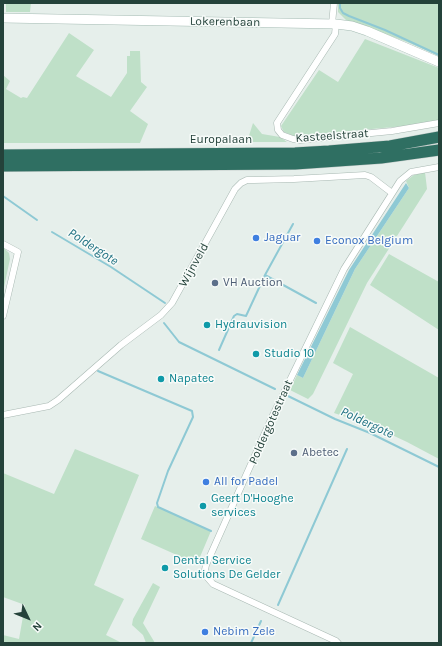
<!DOCTYPE html>
<style>
body{margin:0}
#map{position:relative;width:442px;height:646px;overflow:hidden;background:#e6efeb;font-family:Karla,sans-serif}
canvas{display:block}
.frame{position:absolute;inset:0;border:4px solid #24423a;pointer-events:none}
.north{position:absolute;left:8px;top:598px;width:40px;height:40px;-webkit-text-stroke:3px #f7fbf9;paint-order:stroke;rotate:133deg;font-size:11px;font-weight:700;line-height:16px;text-align:center;color:#24423a}
.north::after{content:'';display:block;margin:auto;width:14px;height:18px;background:#24423a;clip-path:polygon(50% 0,100% 100%,50% 72%,0 100%)}
</style>
<div id="map">
<canvas width="442" height="646"></canvas>
<div class="frame"></div>
<div class="north">N</div>
</div>
<script>
const ctx = document.querySelector('canvas').getContext('2d');
ctx.lineJoin = 'round';
function fillPath(path, color) { ctx.fillStyle = color; ctx.fill(path, 'evenodd'); }
const poly = rows => new Path2D(rows.map(r => 'M' + r).join(''));
function strokePath(path, color, width, dash) { ctx.strokeStyle = color; ctx.lineWidth = width; ctx.lineCap = dash ? 'butt' : 'round'; ctx.setLineDash(dash || []); ctx.stroke(path); }
function write(font, color, halo, rows, align = 'center') {
  ctx.font = font + ' Karla,sans-serif'; ctx.lineWidth = 3; ctx.setLineDash([]); ctx.textBaseline = 'middle'; ctx.strokeStyle = halo; ctx.fillStyle = color; for (const [text, x, y, turn = 0] of rows) {
    ctx.save(); ctx.translate(x, y); ctx.rotate((+turn || 0) * Math.PI / 180); ctx.textAlign = isNaN(turn) ? turn : align; if (halo) ctx.strokeText(text, 0, 0); ctx.fillText(text, 0, 0); ctx.restore();
  }
}
fillPath(poly([
 [6,3,31,3,30,12,6,12],
 [338,3,439,3,439,56,407,42,346,20,338,12],
 [69,33,94,50,76,76,111,97,127,73,127,56,130,56,130,51,140,51,141,82,147,87,130,111,148,124,140,143,3,143,3,75,10,81,6,89,21,98,23,97,27,98],
 [365,39,439,68,439,120,416,125,294,136,284,132,281,126,319,70,338,82],
 [253,123,262,134,280,137,287,142,247,142],
 [425,172,427,189,367,283,313,394,308,399,290,390,297,375,303,378,355,269,409,188,406,181,414,175],
 [3,247,9,253,10,259,3,292],
 [389,254,439,282,439,330,370,285],
 [350,327,439,378,439,459,407,442,373,426,334,413,353,374,333,363],
 [75,449,139,475,94,585,124,599,106,635,122,643,3,643,3,635,19,639,25,605,3,597,3,473,54,494],
 [155,506,211,531,197,564,141,539],
 [153,583,160,587,143,623,155,643,146,643,143,635,132,625,133,619]
]), '#bfe0c8');
fillPath(poly([
 [406,183,409,188,355,269,303,378,297,375,349,270]
]), '#8ec9d4');
strokePath(poly([
 [340,3,340,8,343,13,349,16,385,30,439,55],
 [3,196,37,220],
 [52,232,111,267,165,303],
 [265,275,316,303],
 [164,323,179,342,275,389],
 [219,350,234,316,237,314,246,316,265,275,293,224],
 [98,371,192,411,193,417,168,471,157,503,158,507,211,531],
 [288,396,335,419,370,433,439,467],
 [278,605,347,449],
 [251,643,261,621]
]), '#8ec9d4', 2);
const street = poly([
 [332,24,334,3],
 [336,24,335,34,277,123,278,130,282,135,293,139,300,140,392,131,439,123],
 [3,244,18,252,3,316],
 [3,415,49,406,58,400,121,345,161,315,172,303,235,189,241,183,247,180,254,180,294,179,365,175,371,177,392,193],
 [338,643,336,641,213,584,206,576,205,570,206,565,273,415,344,269,400,181,411,172,439,167]
]);
const secondary = poly([
 [3,18,336,24,352,26,367,31,439,62]
]);
const highway = poly([
 [3,155,295,153,329,151,390,146,439,137],
 [3,166,295,164,381,158,439,150]
]);
strokePath(street, '#a8b8b2', 7);
strokePath(secondary, '#a4bbb3', 10);
strokePath(highway, '#c2cac8', 12);
strokePath(street, '#fff', 6);
strokePath(secondary, '#fff', 9);
strokePath(highway, '#2f6f62', 11);
for (const [x, y, r, color] of [
 [256,238,4,"#3f7fe0"],
 [317,241,4,"#3f7fe0"],
 [215,283,4,"#5c6f8a"],
 [207,325,4,"#0f9aa8"],
 [256,354,4,"#0f9aa8"],
 [161,379,4,"#0f9aa8"],
 [294,453,4,"#5c6f8a"],
 [206,482,4,"#3f7fe0"],
 [203,506,4,"#0f9aa8"],
 [165,568,4,"#0f9aa8"],
 [205,632,4,"#3f7fe0"]
]) { const dot = new Path2D(); dot.arc(x, y, r, 0, 2 * Math.PI); ctx.fillStyle = color; ctx.fill(dot); strokePath(dot, '#f7fbf9', 1.5); }
write('12px', '#24423a', '#f7fbf9', [
 ["Lokerenbaan",225,22,1],
 ["Kasteelstraat",332,136,-4],
 ["Europalaan",221,140],
 ["Wijnveld",194,265,-61],
 ["Poldergotestraat",271,422,-66]
]);
write('12px', '#366cbe', '#f7fbf9', [
 ["Jaguar",264,238],
 ["Econox Belgium",325,241],
 ["All for Padel",214,482],
 ["Nebim Zele",213,632]
], 'left');
write('12px', '#4e5e75', '#f7fbf9', [
 ["VH Auction",223,283],
 ["Abetec",302,453]
], 'left');
write('12px', '#0d838f', '#f7fbf9', [
 ["Hydrauvision",215,325],
 ["Studio 10",264,354],
 ["Napatec",169,379],
 ["Geert D'Hooghe",211,499],
 ["services",211,513],
 ["Dental Service",173,561],
 ["Solutions De Gelder",173,575]
], 'left');
write('italic 13px', '#1c6f80', '#f7fbf9', [
 ["Poldergote",93,247,33],
 ["Poldergote",367,423,25]
]);
</script>
